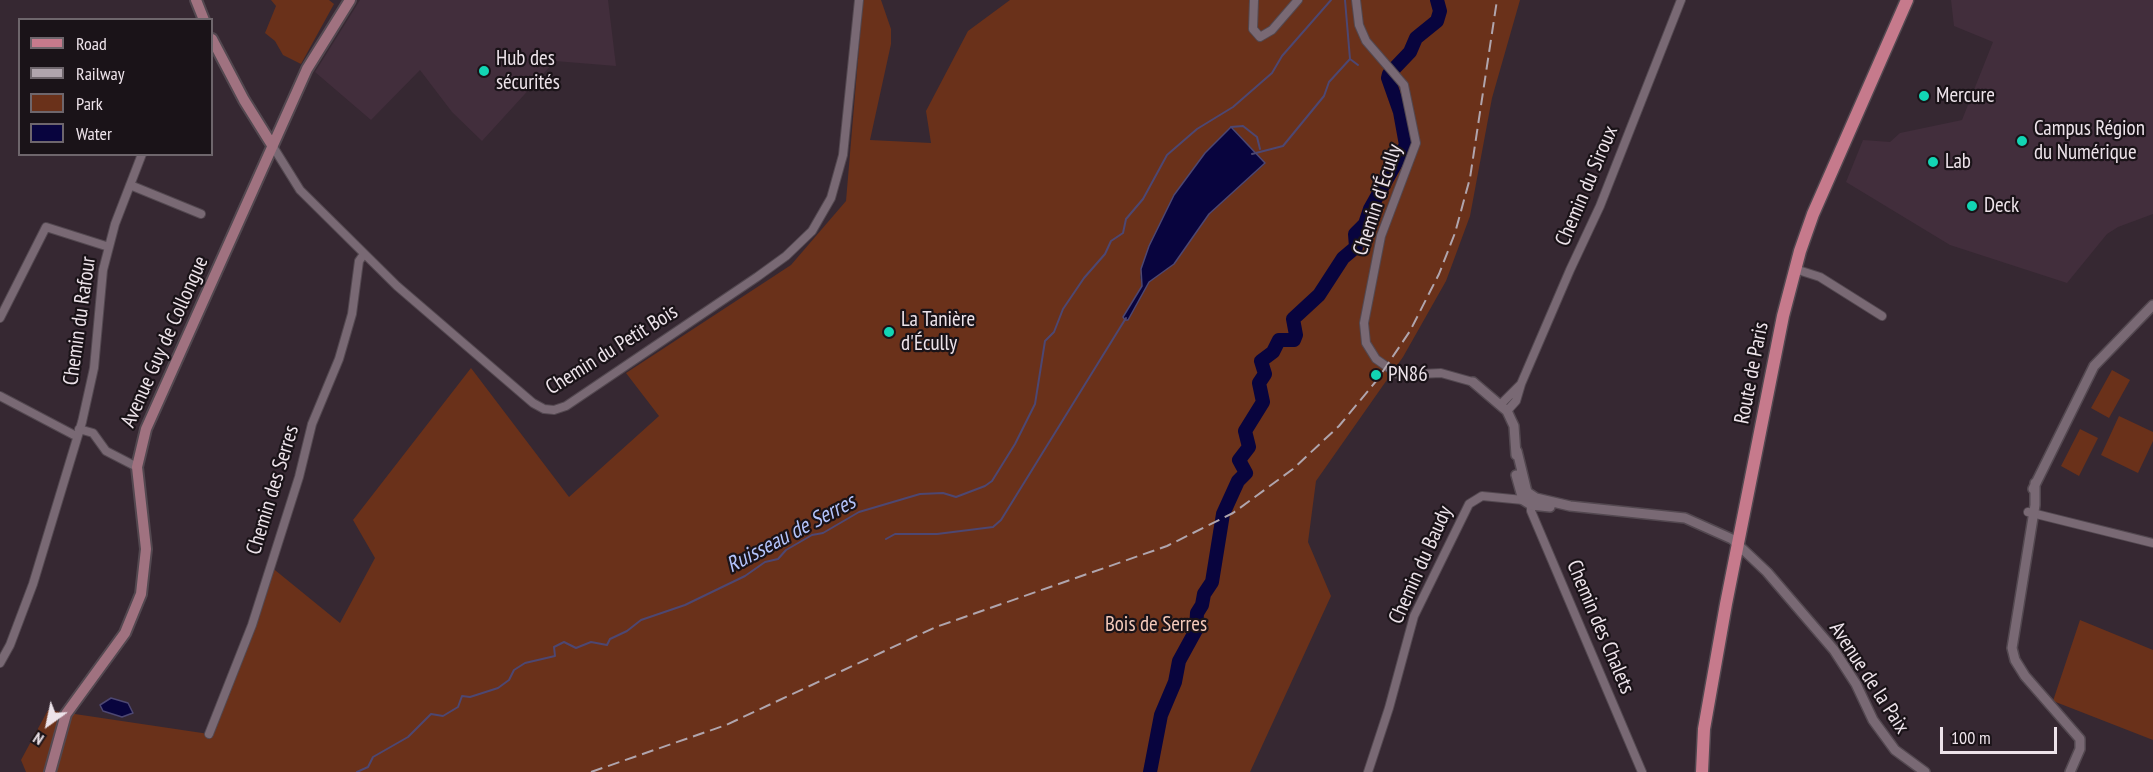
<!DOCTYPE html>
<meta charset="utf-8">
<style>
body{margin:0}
#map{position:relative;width:2153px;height:772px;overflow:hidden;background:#362832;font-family:"PT Sans Narrow",sans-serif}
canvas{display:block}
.legend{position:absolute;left:18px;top:18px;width:195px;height:138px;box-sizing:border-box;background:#1a1318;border:2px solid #6e666c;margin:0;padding:8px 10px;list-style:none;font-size:18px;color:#ede3ea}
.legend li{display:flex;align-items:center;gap:12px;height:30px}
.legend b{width:30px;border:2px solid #6e666c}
.north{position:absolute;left:18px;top:694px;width:60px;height:60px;-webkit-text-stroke:4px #1a1318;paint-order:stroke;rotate:213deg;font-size:16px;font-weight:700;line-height:24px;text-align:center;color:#ede3ea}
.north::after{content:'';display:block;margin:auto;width:21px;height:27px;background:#ede3ea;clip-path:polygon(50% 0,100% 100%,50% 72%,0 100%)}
.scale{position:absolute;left:1940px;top:727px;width:117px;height:27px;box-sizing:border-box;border:3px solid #ede3ea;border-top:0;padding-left:8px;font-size:18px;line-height:21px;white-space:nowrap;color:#ede3ea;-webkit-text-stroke:4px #1a1318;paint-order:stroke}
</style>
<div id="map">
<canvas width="2153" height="772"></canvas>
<ul class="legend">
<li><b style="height:8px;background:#c67a8c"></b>Road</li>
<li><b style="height:8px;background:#b0a5ad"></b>Railway</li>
<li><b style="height:16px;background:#6a311a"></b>Park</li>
<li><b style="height:16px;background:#08043e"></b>Water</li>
</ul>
<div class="north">N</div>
<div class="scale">100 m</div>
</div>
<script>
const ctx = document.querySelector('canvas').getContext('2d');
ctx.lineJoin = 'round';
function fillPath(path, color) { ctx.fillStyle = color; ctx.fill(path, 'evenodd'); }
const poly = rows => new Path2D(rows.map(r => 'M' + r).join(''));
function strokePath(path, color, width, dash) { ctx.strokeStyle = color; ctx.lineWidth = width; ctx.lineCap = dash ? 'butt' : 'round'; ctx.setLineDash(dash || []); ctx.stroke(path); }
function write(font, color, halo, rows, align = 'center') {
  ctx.font = font + ' "PT Sans Narrow",sans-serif'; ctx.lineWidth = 4.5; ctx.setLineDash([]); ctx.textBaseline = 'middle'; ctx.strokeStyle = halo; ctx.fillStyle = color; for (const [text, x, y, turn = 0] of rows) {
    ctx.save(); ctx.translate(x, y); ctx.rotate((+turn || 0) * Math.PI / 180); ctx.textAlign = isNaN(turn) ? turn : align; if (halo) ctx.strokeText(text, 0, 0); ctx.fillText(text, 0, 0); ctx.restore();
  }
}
fillPath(poly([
 [360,0,608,0,616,66,555,61,482,141,452,112,420,70,371,120,315,72],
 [1951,0,2153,0,2153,214,2118,227,2107,234,2067,283,1950,245,1846,182,1863,140,1890,142,1900,133,1962,120,1993,42,1954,26]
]), '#422e3c');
fillPath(poly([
 [271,0,329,0,334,4,301,64,283,55,275,41,265,33,276,6],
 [863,0,881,0,891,29,891,44,870,140,931,143,926,111,968,31,1010,0,1520,0,1492,98,1470,216,1446,281,1403,357,1316,481,1308,542,1331,596,1250,772,26,772,21,760,48,710,209,734,270,566,340,623,375,558,353,520,471,368,569,497,659,416,626,373,791,265,846,201],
 [1232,127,1265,164,1209,214,1174,264,1149,282,1130,313,1123,316,1142,286,1140,277,1143,262,1174,195,1205,153],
 [2112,370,2130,380,2109,418,2091,408],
 [2119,416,2153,432,2153,441,2138,473,2101,455],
 [2080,429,2098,438,2079,476,2061,466],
 [2080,620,2153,650,2153,740,2053,701]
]), '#6a311a');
const water = poly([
 [1231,127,1265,163,1209,214,1174,264,1149,282,1128,320,1125,320,1123,317,1142,286,1141,269,1149,246,1174,195,1205,153,1231,127],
 [111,698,128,703,133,713,122,717,103,711,100,705,111,698]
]);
fillPath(water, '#08043e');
strokePath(water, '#4d4772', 1.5);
strokePath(poly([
 [1345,0,1350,59,1358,65],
 [1231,127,1243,126,1257,137,1260,149],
 [1252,154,1283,146,1324,96,1329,82,1350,59],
 [886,539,895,534,937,534,993,527,1001,520,1126,318],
 [357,772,368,767,373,757,408,737,431,714,443,716,458,707,462,696,470,697,498,688,509,680,514,670,525,663,555,656,554,647,564,642,576,648,591,642,607,645,610,639,627,631,641,620,685,605,745,576,765,562,778,559,786,550,812,535,823,533,859,512,920,494,943,493,956,497,985,486,992,481,1015,444,1035,404,1045,341,1054,332,1063,309,1084,278,1105,254,1111,241,1123,233,1126,219,1143,199,1167,155,1197,129,1233,107,1272,73,1282,56,1331,0]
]), '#4d4772', 2);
strokePath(poly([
 [1150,772,1161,715,1175,682,1179,661,1196,630,1197,613,1202,605,1204,594,1212,582,1223,514,1238,481,1246,473,1239,460,1249,447,1245,431,1263,402,1259,383,1265,374,1261,361,1273,352,1279,340,1294,340,1296,335,1293,319,1319,295,1343,258,1356,247,1355,234,1365,224,1370,209,1406,145,1400,112,1388,78,1389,74,1410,52,1416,38,1437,21,1440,11,1437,0]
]), '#08043e', 14);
const minor = poly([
 [1254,0,1253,29,1260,37,1272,30,1298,0],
 [1356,0,1359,25,1366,41,1404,85,1416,143,1381,236,1364,323,1366,343,1376,359,1399,375,1441,373,1473,382],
 [272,145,300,190,397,286,533,403,544,409,554,410,566,406,757,277,786,256,812,231,831,198,843,155,859,0],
 [130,185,201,214],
 [1795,269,1820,277,1882,316],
 [0,318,46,227,109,247],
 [1521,384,1570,270,1600,206,1681,0],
 [0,396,76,436],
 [1501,404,1521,384,1516,401,1507,411],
 [79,429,93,433,106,451,137,467],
 [2028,512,2153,543],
 [0,663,10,645,33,584,82,422,94,368,103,270,115,224,142,154],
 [209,734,252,625,299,477,312,424,339,359,352,314,359,261,364,254],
 [1368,772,1389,708,1414,616,1469,504,1482,496,1523,500,1531,496,1531,511,1642,772]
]);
const tertiary = poly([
 [1473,382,1507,411,1514,426,1516,455],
 [1517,451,1527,492,1536,498,1570,506,1685,518,1732,539,1767,572,1834,650,1856,684,1873,720,1895,750,1925,772],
 [1516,475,1523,500,1531,505,1550,507],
 [2035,483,2035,505,2012,648,2015,660,2025,676,2080,739,2080,749,2070,772],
 [2033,489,2094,366,2153,305]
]);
const secondary = poly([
 [196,0,204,20],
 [212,39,244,100,272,145],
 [50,772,66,714,125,633,141,594,146,549,137,467,146,429,307,69,350,0]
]);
const primary = poly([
 [1702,772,1704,729,1726,604,1783,316,1800,251,1813,214,1907,0]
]);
strokePath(minor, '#534850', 10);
strokePath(tertiary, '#534850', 12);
strokePath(secondary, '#534850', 14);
strokePath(primary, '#534850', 15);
strokePath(minor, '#796974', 8);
strokePath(tertiary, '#796974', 9);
strokePath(secondary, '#a07280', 10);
strokePath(primary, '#c67a8c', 12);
strokePath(poly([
 [591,772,726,725,936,627,1167,546,1233,513,1293,469,1339,426,1377,380,1410,331,1439,274,1455,233,1470,178,1497,0]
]), '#b0a5ad', 2, [12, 6]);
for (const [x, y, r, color] of [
 [484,71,6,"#12d5b4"],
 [1924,96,6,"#12d5b4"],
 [2022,141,6,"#12d5b4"],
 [1933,162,6,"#12d5b4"],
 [1972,206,6,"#12d5b4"],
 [889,332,6,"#12d5b4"],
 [1376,375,6,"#12d5b4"]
]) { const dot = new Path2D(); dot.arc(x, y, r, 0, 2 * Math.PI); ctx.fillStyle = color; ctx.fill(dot); strokePath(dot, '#1a1318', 2); }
write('21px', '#ede3ea', '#1a1318', [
 ["Hub des",496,59],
 ["sécurités",496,83],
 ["Mercure",1936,96],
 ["Campus Région",2034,129],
 ["du Numérique",2034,153],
 ["Lab",1945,162],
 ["Deck",1984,206],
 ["La Tanière",901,320],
 ["d'Écully",901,344],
 ["PN86",1388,375]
], 'left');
write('21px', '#ede3ea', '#1a1318', [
 ["Chemin du Siroux",1587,186,-67],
 ["Chemin d'Écully",1378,200,-72],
 ["Chemin du Rafour",80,321,-82],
 ["Avenue Guy de Collongue",165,342,-66],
 ["Chemin du Petit Bois",612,350,-32],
 ["Route de Paris",1752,373,-79],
 ["Chemin des Serres",273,490,-73],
 ["Chemin du Baudy",1421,565,-66],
 ["Chemin des Chalets",1600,627,67],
 ["Avenue de la Paix",1869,678,57]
]);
write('21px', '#f4c9b9', '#1a1318', [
 ["Bois de Serres",1156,625]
]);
write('italic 22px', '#b4c4fc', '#1a1318', [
 ["Ruisseau de Serres",791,534,-28]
]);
</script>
